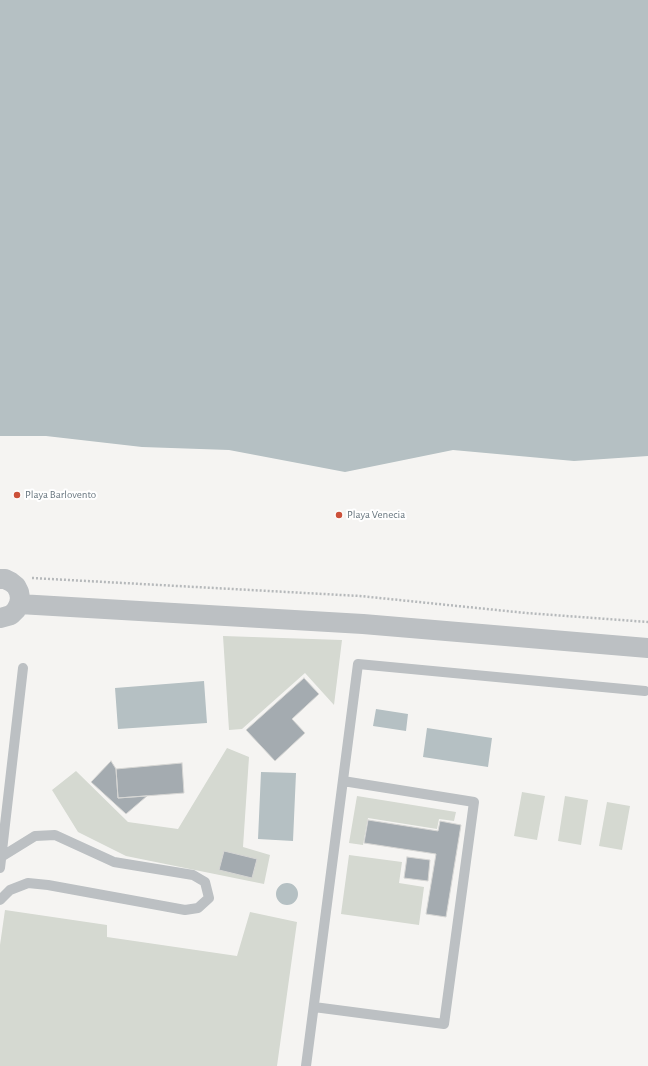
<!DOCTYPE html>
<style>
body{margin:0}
canvas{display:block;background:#f5f4f2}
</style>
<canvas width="648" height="1066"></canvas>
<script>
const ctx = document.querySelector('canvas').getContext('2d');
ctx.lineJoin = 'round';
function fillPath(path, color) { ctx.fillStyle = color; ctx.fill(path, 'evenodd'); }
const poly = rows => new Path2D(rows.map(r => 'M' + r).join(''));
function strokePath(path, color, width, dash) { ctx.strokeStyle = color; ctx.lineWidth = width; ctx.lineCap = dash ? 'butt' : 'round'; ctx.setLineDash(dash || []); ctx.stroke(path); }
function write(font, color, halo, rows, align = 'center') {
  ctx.font = font + ' "Alegreya Sans",sans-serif'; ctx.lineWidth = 4; ctx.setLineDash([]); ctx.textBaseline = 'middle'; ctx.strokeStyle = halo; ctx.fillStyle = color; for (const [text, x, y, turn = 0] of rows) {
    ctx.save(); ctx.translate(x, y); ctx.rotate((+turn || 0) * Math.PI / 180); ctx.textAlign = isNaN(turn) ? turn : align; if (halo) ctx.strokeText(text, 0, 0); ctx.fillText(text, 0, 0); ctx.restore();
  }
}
fillPath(poly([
 [223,636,342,640,334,705,305,673,242,729,229,730],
 [227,748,249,757,243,847,270,855,264,884,126,856,78,832,52,790,76,771,128,822,178,829],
 [522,792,545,796,537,840,514,836],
 [357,796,456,812,454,821,439,819,437,829,368,818,363,845,349,843],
 [565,796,588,800,581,845,558,841],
 [607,802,630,806,622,850,599,846],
 [349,855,402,862,399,883,424,887,419,925,341,914],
 [5,910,107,925,107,937,237,956,250,912,297,922,277,1066,0,1066,0,945]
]), '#d5d9d1');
fillPath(poly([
 [0,0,648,0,648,456,574,461,453,450,345,472,229,450,142,447,46,436,0,436],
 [204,681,207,723,118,729,115,688],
 [376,709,408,714,406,731,373,726],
 [427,728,492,738,488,767,423,757],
 [261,772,296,773,293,841,258,839],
 '276 894a11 11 0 1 1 22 0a11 11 0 1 1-22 0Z'
]), '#b5c0c3');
const building = poly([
 [304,678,319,694,292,719,305,733,275,761,246,730,304,678],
 [111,761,116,769,118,798,147,796,126,814,91,782,111,761],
 [182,763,184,793,118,798,116,769,182,763],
 [368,820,438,831,440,821,461,825,446,917,426,914,436,854,364,843,368,820],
 [224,851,257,859,252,878,219,870,224,851],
 [407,857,430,860,428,881,404,878,407,857]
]);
fillPath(building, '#a4abb0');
strokePath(building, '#d6d6d4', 1);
strokePath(poly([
 [32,578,360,596,526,613,648,622]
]), '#b6b9bb', 2.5, [2, 2]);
strokePath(poly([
 [0,868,23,668],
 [0,900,10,890,28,883,48,885,185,910,198,908,209,898,205,882,193,875,114,862,55,835,35,836,1,857],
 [314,1007,444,1024,474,802,343,781],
 [306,1066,358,664,645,691]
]), '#bcc0c3', 10);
strokePath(poly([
 [0,579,5,579,11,582,16,586,19,592,20,598,19,604,16,610,11,615,0,618],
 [19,604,363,624,648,648]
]), '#bcc0c3', 20);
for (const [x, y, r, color] of [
 [17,495,4,"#cc513a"],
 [339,515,4,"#cc513a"]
]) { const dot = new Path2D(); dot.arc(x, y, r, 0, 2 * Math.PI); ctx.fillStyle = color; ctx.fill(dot); strokePath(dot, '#fff', 1.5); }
write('11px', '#68767f', '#fff', [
 ["Playa Barlovento",25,495],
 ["Playa Venecia",347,515]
], 'left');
</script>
